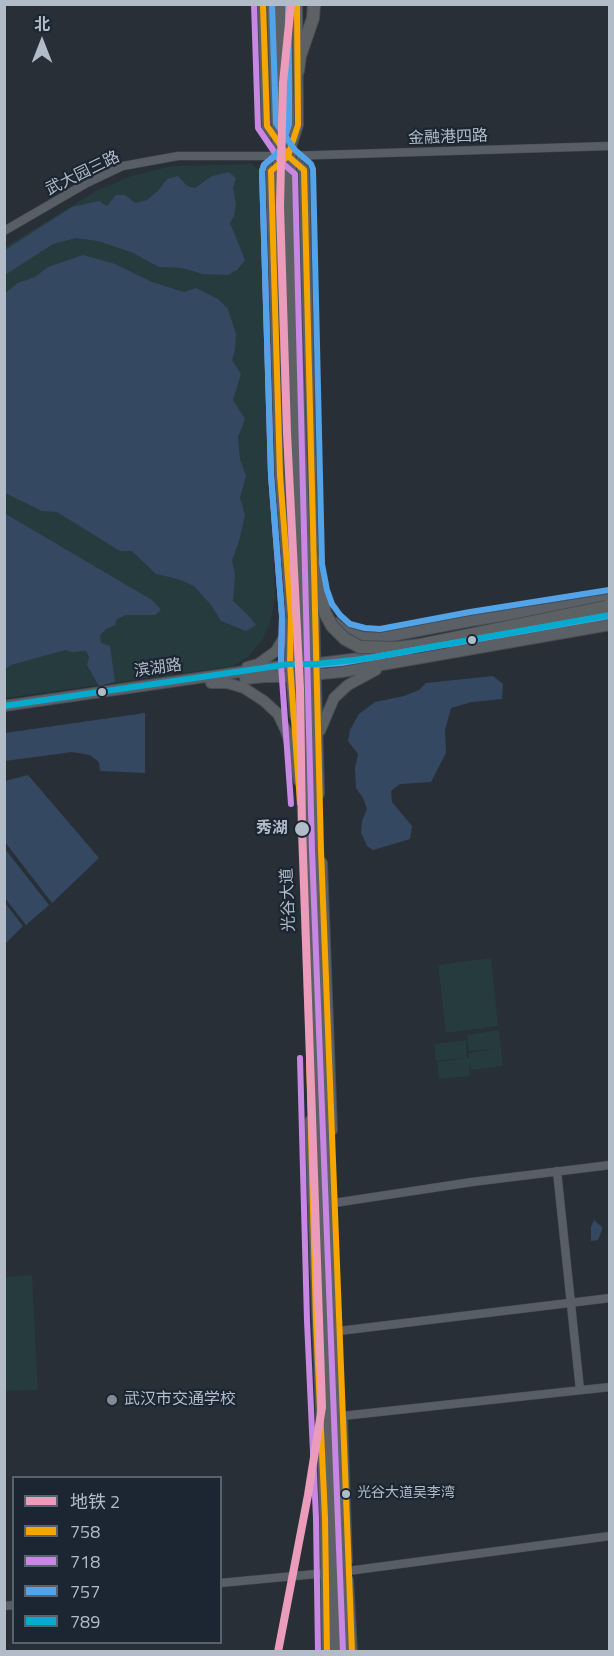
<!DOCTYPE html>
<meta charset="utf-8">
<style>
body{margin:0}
#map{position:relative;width:614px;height:1656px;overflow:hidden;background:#282f37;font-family:"Titillium Web","Noto Sans SC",sans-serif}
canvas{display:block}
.frame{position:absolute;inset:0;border:6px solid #b2bcc9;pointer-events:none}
.legend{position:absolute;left:12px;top:1476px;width:210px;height:168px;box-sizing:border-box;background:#1b2632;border:2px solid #57626e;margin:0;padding:8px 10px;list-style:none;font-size:18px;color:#b2bcc9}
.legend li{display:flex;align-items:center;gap:12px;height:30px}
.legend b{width:30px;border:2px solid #57626e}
.north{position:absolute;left:12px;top:12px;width:60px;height:60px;-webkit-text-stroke:4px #1b2632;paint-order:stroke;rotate:0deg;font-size:16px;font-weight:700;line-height:24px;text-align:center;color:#b2bcc9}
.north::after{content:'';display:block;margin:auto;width:21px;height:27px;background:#b2bcc9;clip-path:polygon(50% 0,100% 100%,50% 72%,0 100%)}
</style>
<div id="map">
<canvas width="614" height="1656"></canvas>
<div class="frame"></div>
<ul class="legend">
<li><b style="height:8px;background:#ec9cbb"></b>地铁 2</li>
<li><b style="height:8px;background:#f7a600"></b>758</li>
<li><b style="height:8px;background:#c787e3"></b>718</li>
<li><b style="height:8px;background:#53a3e8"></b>757</li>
<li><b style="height:8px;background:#06acd0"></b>789</li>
</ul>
<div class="north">北</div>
</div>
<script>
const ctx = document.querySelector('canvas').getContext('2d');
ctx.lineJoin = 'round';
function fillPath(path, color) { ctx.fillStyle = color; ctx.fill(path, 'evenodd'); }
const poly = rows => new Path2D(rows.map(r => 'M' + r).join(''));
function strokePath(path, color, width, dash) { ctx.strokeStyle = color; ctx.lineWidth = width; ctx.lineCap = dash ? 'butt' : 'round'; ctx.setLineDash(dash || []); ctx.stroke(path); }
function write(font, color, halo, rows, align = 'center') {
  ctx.font = font + ' "Titillium Web","Noto Sans SC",sans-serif'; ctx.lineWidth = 4.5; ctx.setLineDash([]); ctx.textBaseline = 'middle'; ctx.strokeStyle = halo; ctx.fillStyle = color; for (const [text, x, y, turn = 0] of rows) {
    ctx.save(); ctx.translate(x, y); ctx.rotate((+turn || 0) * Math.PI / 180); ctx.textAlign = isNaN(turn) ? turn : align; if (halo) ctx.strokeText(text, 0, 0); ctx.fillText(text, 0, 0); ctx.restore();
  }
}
fillPath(poly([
 [251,164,259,170,262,188,275,598,270,623,262,640,248,657,233,666,5,698,5,247,96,191,131,176,172,166],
 [491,958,498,1026,446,1033,438,965],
 [499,1030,503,1066,471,1070,469,1061,470,1076,439,1079,437,1062,464,1058,436,1061,434,1044,466,1040,467,1058,469,1058,469,1053,493,1049,469,1051,467,1035],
 [32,1275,38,1390,5,1391,5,1277]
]), '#253b3d');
fillPath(poly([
 [229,172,236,178,233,188,236,205,234,216,230,223,245,260,237,270,228,275,203,274,182,268,159,267,131,252,98,241,76,238,53,244,5,275,5,250,72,207,99,201,107,206,116,195,125,195,135,203,147,200,158,191,167,179,178,176,187,186,195,188,212,176],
 [83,255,115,264,152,282,184,292,196,288,218,299,228,309,236,334,235,350,232,360,241,374,233,400,245,419,238,437,240,459,246,476,240,498,245,515,239,541,232,560,235,574,233,601,248,615,256,625,246,631,221,621,211,605,194,586,178,579,156,574,132,551,120,551,57,512,42,511,5,493,5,293,18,283,35,277,48,267],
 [4,513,152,600,161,610,155,615,126,615,117,619,115,625,106,629,100,635,101,643,110,646,115,682,99,686,87,665,89,657,86,651,72,652,65,650,11,665,5,669],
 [493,676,503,684,502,699,472,702,451,708,445,730,446,753,431,782,400,784,391,791,392,802,412,826,410,839,373,850,367,846,361,832,362,821,367,809,363,798,356,788,355,768,358,754,348,741,350,730,359,714,375,702,404,696,419,690,426,683],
 [145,713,145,773,100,771,99,762,90,755,72,752,5,761,5,733],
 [28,775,99,858,52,903,5,842,5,781],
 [5,849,49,905,26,925,5,898],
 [5,903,23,926,5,944,4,903],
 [594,1220,602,1227,602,1230,598,1240,591,1241,591,1227]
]), '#344961');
const minor = poly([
 [4,231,85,184,123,166,178,156,288,156,610,146],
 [557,1171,580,1390],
 [334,1203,472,1182,610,1165],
 [339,1331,610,1298],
 [342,1416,610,1387],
 [220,1583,348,1571,610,1536],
 [4,1606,14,1605]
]);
const major = poly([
 [263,4,267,126,288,156,304,170,313,554],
 [313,576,319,794],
 [291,614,280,475,271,171,288,156,298,125,297,4],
 [335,623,346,632,363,637,381,638,471,621,610,599],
 [291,633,290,664,295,716],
 [453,644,610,615],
 [311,664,408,652],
 [247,667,258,664,276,651,286,634,291,616],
 [245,679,265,677,291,677,342,672,610,625],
 [211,683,227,683,244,688,264,701,278,714,286,731,293,752,299,781],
 [4,706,295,664],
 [320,731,334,698,348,685,376,670],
 [322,863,332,1130],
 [310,1121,325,1518,327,1652],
 [342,1418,347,1561],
 [348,1580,352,1652]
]);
const highway = poly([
 [298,71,300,56,313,18,314,4]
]);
strokePath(minor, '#464b52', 9);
strokePath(major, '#464c54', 12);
strokePath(highway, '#454b53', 14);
strokePath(minor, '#585e65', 8);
strokePath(major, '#5b6067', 10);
strokePath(highway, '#5e6164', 12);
const highwayBridge = poly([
 [273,4,336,1652],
 [284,4,345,1652],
 [310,547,325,613,332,626,345,639,360,647,396,648,420,645,606,607]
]);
strokePath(highwayBridge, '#454b53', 14, []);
strokePath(highwayBridge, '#5e6164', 12);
strokePath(poly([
 [263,4,267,126,288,156,304,170,321,850,352,1652],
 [297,4,298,125,288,156,271,171,280,475,291,616,290,664,300,803],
 [309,1058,316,1321,325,1518,327,1652]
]), '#f7a600', 6);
strokePath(poly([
 [254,4,258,128,281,162,295,174,312,850,343,1652],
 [288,4,289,124,280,151,264,165,262,171,271,475,282,616,281,665,291,804],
 [300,1058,307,1321,316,1518,318,1652]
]), '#c787e3', 6);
strokePath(poly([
 [272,4,276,123,295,150,311,164,313,169,322,564,327,590,332,604,340,615,350,624,365,628,380,629,470,612,609,590],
 [281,664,282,616,271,475,262,171,264,165,280,151,289,124,288,4],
 [315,665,341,663,608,616]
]), '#53a3e8', 6);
strokePath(poly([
 [4,706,290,664,316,664,363,659,610,615]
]), '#06acd0', 6);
strokePath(poly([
 [278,1652,308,1495,322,1407,302,827,300,689,287,433,280,206,283,83,291,4]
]), '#ec9cbb', 8);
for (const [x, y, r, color] of [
 [472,640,5,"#b2bcc9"],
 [102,692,5,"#b2bcc9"],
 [302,829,8,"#b2bcc9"],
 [112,1400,6,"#828b96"],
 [346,1494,5,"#b2bcc9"]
]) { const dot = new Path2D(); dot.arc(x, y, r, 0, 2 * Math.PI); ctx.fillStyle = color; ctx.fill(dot); strokePath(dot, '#1b2632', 2); }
write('14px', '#b2bcc9', '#1b2632', [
 ["光谷大道吴李湾",357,1494]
], 'left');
write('16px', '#b2bcc9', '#1b2632', [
 ["金融港四路",448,138,-2],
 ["武大园三路",83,174,-26],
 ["滨湖路",158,669,-8],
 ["光谷大道",289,900,-92]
]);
write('bold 16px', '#b2bcc9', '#1b2632', [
 ["秀湖",288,829]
], 'right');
write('16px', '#b2bcc9', '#1b2632', [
 ["武汉市交通学校",124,1400]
], 'left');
</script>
